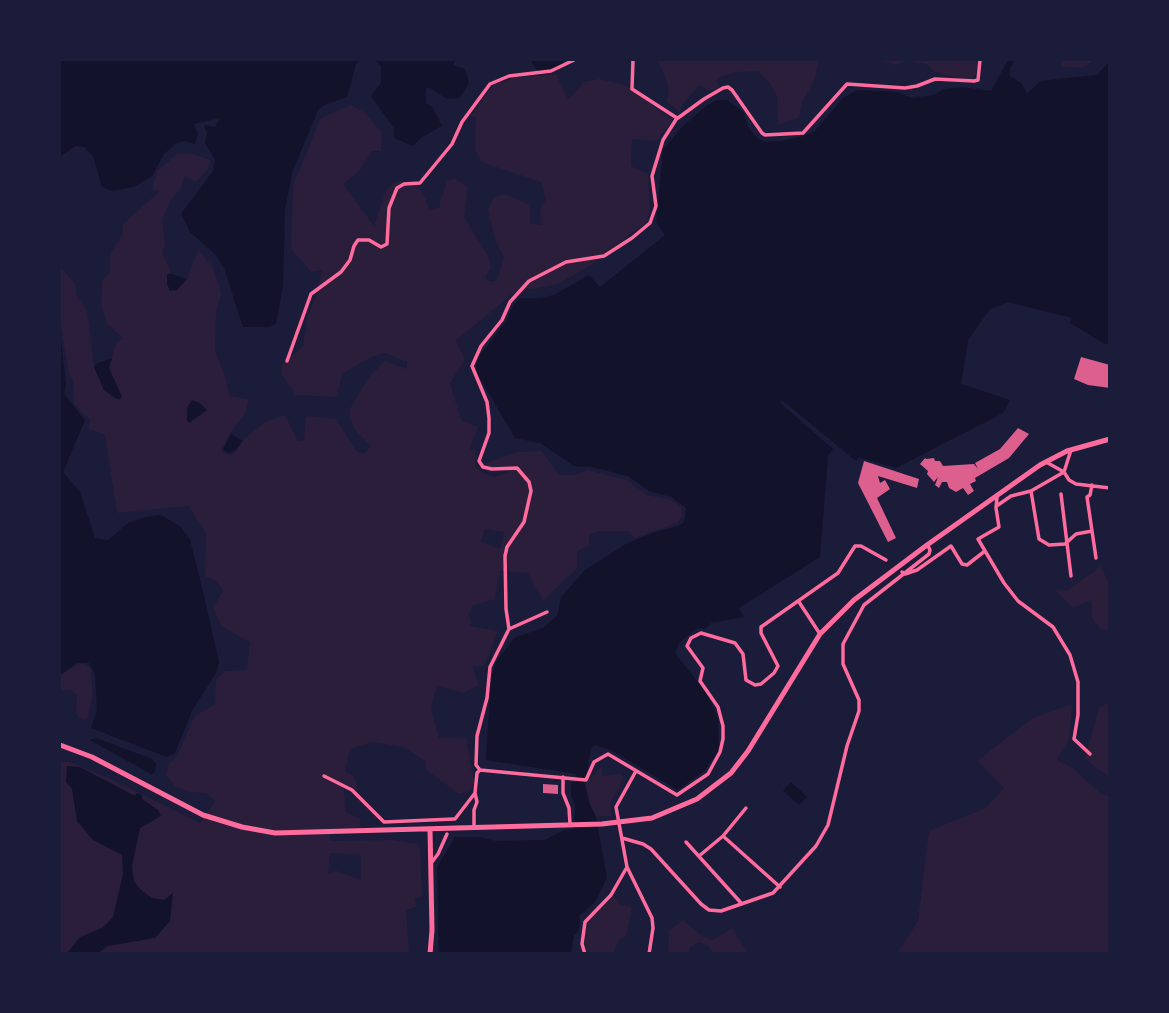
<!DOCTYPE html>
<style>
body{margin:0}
#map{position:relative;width:1169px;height:1013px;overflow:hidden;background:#1b1b3a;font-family:Manrope,sans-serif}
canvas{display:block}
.frame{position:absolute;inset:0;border:61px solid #1b1b3a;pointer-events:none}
</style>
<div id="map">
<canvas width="1169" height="1013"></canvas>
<div class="frame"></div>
</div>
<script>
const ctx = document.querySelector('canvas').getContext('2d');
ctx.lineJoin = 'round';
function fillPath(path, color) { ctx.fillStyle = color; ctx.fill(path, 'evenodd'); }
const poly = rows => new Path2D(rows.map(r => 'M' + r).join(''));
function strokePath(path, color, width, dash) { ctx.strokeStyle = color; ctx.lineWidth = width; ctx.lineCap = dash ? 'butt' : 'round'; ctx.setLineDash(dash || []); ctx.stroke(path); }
fillPath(poly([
 [658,60,816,60,818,64,815,78,802,103,799,117,778,125,777,97,770,83,758,71,737,72,719,77,716,80,720,87,709,91,699,85,683,104,680,112,666,101,669,94,667,83],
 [882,60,978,60,976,74,971,80,944,75,934,71,927,64,908,61,893,65],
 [1063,60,1095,60,1082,68,1061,66],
 [556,74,568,100,584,82,599,79,625,85,673,120,657,141,632,139,631,166,648,174,650,211,647,222,604,253,591,265,558,284,533,289,520,288,456,340,465,360,450,383,461,420,478,427,470,449,476,450,475,465,481,472,493,477,507,473,508,471,488,472,486,463,517,452,542,451,559,475,575,475,588,470,627,480,647,495,672,500,681,507,683,516,677,523,634,538,628,531,599,531,589,535,589,546,577,551,577,568,543,601,528,573,500,571,495,599,472,606,469,615,472,622,469,626,498,631,484,666,472,666,479,685,463,693,437,685,431,709,439,738,466,737,474,783,470,791,459,794,426,770,426,761,403,747,372,742,350,749,345,771,354,776,358,790,344,783,345,811,360,819,361,829,330,829,330,841,393,840,418,844,420,847,422,896,415,898,416,907,406,910,409,953,60,953,60,762,70,762,113,780,200,823,215,801,206,793,188,792,175,786,166,775,169,763,177,756,194,717,215,704,216,680,225,671,247,670,250,642,221,626,213,607,223,591,215,580,205,577,206,534,189,506,117,513,105,434,88,429,90,420,73,403,74,382,69,375,60,319,60,266,76,285,76,295,87,311,94,367,104,390,115,399,122,397,109,368,116,343,123,338,107,324,101,306,102,281,110,272,110,254,122,235,123,224,160,191,152,189,157,171,177,154,193,154,210,160,208,170,196,182,185,176,181,188,170,201,162,220,165,244,162,253,171,271,167,275,187,279,198,250,212,266,219,284,221,294,216,313,215,351,226,378,229,396,249,399,244,416,234,427,221,451,229,455,235,453,245,438,265,422,285,415,298,441,304,440,306,416,336,419,357,452,365,453,371,446,354,429,349,410,369,377,385,361,407,369,407,362,385,353,373,356,343,373,336,397,296,395,282,375,282,364,303,346,308,315,317,294,322,270,311,272,291,249,293,185,321,118,351,105,365,113,382,133,381,151,372,151,360,170,343,184,374,226,386,190,394,182,414,182,426,200,429,211,441,207,439,204,447,181,454,178,468,187,464,217,488,256,491,268,485,278,491,282,497,280,504,257,495,240,488,210,494,197,505,194,530,205,530,224,542,225,540,209,546,199,541,182,481,162,475,149,476,117,470,116,494,84,514,78],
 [485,529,504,532,500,549,481,542],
 [330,853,361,855,361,880,337,871,328,874],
 [1101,566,1109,584,1110,629,1101,630,1092,618,1092,600,1073,608,1054,589,1067,591],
 [82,663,91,669,93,692,88,718,83,720,76,714,77,695,70,690,60,690,60,675],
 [1109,702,1109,777,1085,759,1099,708],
 [1072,704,1069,739,1057,760,1073,768,1101,794,1109,796,1109,953,897,953,918,921,929,831,986,808,1004,788,977,761,1033,718],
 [602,765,602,776,621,774,623,777,620,787,611,801,611,816,596,817,590,805,585,785],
 [614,896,621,905,632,907,626,936,618,941,614,953,588,953,584,945,586,924],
 [683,920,702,936,712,940,732,928,748,953,714,953,708,946,699,942,689,948,689,953,668,953,669,931]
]), '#2a1e3b');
fillPath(poly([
 [60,60,361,60,356,64,347,97,322,106,318,110,292,173,285,210,283,285,276,324,268,327,243,327,224,268,215,254,190,232,181,214,213,171,215,160,205,143,207,133,204,125,215,127,220,118,194,124,198,133,195,144,184,141,177,143,164,154,152,176,134,187,112,191,102,187,93,156,84,147,75,146,60,157],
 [374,60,455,60,453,65,465,69,469,82,460,98,447,99,430,88,426,88,426,103,432,107,442,126,422,137,413,146,394,138,394,128,371,96,381,83,381,66],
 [535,60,566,60,559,66,539,72,531,62],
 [1008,60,1015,60,1010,68,1010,76,1022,84,1027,94,1040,81,1097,75,1109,62,1109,345,1105,344,1070,323,1072,318,1008,302,990,309,968,340,961,384,1010,400,1003,413,896,468,859,457,856,461,782,400,780,403,833,449,828,456,820,557,739,608,744,617,711,623,705,629,697,628,679,643,675,653,707,694,718,718,719,750,704,771,678,790,613,751,595,745,591,748,585,785,590,805,596,817,607,878,595,902,579,916,580,924,578,932,574,935,571,953,439,953,437,867,455,837,479,837,496,841,544,840,565,830,574,829,575,805,571,796,571,783,576,782,576,774,486,760,491,680,496,662,514,638,543,628,557,616,561,597,585,570,626,544,652,533,678,526,683,523,685,518,686,508,672,497,649,491,628,476,592,467,574,466,540,443,515,438,477,373,476,365,480,355,506,322,513,306,520,298,540,298,554,295,589,275,600,287,665,235,656,222,663,150,683,126,706,106,717,100,727,100,744,113,748,127,757,138,765,142,781,141,804,136,815,131,843,98,857,90,897,92,912,98,934,95,944,89,962,87,991,91],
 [167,274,172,274,187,279,177,290,170,291,167,284],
 [60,334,66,384,64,394,85,420,63,472,80,492,95,538,108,540,128,523,145,517,161,515,181,527,190,540,202,587,219,662,216,673,193,709,175,753,167,757,91,728,97,710,95,674,89,663,77,663,60,675],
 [112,358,109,368,122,397,119,400,104,390,94,367,96,364],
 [192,400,200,403,207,410,189,423,187,421,187,408],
 [231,434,243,441,234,451,228,453,223,449],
 [96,738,152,759,156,763,155,772,151,774,90,740],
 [67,766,80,767,135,796,137,793,142,795,142,799,158,810,161,816,140,828,132,866,134,881,140,889,152,898,164,900,173,893,170,921,155,938,108,946,98,953,67,953,80,937,102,928,113,917,123,874,122,855,93,840,77,821,72,789,66,782],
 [791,782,807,797,799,805,783,791]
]), '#12122b');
fillPath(poly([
 [1081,357,1110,365,1110,388,1088,385,1074,379],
 [1018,428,1029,434,1009,458,975,478,976,481,970,484,974,491,968,495,963,488,956,492,949,488,947,482,942,482,939,488,935,485,938,477,934,482,927,474,928,471,920,464,925,458,926,459,934,458,935,461,940,461,943,466,974,464,978,469,975,463,1000,449],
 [864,461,919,479,917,488,878,476,880,483,885,480,890,489,877,498,896,538,888,542,858,483],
 [543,784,558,785,558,794,543,793]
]), '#dd5f8e');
strokePath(poly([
 [678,118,704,99,723,88,728,87,732,90,762,133,765,135,803,133,847,84,905,88,917,86,935,79,974,81,978,80,980,60],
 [287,361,311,294,341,272,350,260,354,246,358,240,369,240,381,247,387,244,389,208,397,188,404,184,420,183,452,144,462,122,490,84,509,76,551,71,574,60],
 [1071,450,1064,472,1069,480,1076,484,1110,488],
 [1046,462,1064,472],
 [1092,485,1090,495,1087,497,1096,558],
 [1031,491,1039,539,1049,545,1065,544,1076,534,1092,531],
 [1061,494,1071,576],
 [997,497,996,508,999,527,978,539,1004,583,1018,601,1053,627,1070,655,1078,682,1078,715,1074,739,1090,754],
 [998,505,1011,496,1031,491,1064,472],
 [902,572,905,574,917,570,951,546,962,564,967,565,985,551],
 [799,602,820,634],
 [509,629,547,612],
 [480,770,586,780,594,762,608,754,677,795,708,774,720,752,723,739,723,726,718,707,700,681,703,668,687,646,691,638,701,633,735,643,743,654,746,680,755,685,761,684,774,673,778,666,761,633,761,627,838,573,855,546,861,546,886,560],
 [636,771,616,807,627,867,652,918,653,928,649,954],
 [324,776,352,790,384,822],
 [563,777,563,793,569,808,570,824],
 [455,819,475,793],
 [384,822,454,819],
 [474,827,474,810,477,802,475,793,477,773,480,770,476,765,477,736,487,698,490,667,509,629,506,609,505,556,507,547,524,522,531,491,529,482,517,468,492,469,483,467,479,461,489,433,489,418,487,402,472,366,481,346,502,320,510,302,529,281,566,262,604,256,632,238,650,223,656,206,652,176,663,140,677,118,632,89,633,60],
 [723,836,780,887],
 [622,838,643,844,651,849,701,904,709,910,721,911,773,893,816,846,828,825,847,746,859,711,859,700,843,664,843,644,864,605,929,554,930,550,928,546],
 [686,842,742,904],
 [699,856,723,836,746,808],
 [432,862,438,854,447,834],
 [585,954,582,944,585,922,611,895,627,867]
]), '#ff6b9d', 3.5);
strokePath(poly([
 [60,745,92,757,203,815,242,827,275,833,602,824,652,818,697,799,731,773,748,751,820,634,854,600,927,545,1040,465,1067,451,1110,439],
 [430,829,432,930,430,954]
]), '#ff6b9d', 5);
</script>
